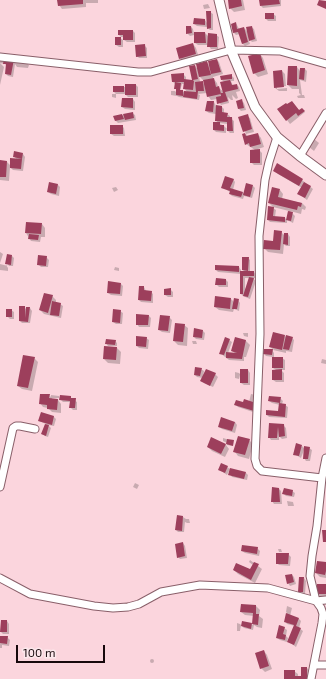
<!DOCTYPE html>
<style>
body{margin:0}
#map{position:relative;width:326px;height:679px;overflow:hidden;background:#fbd5dd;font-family:"Exo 2",sans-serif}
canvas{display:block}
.scale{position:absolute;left:16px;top:645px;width:89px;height:18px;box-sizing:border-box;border:2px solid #17080c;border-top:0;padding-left:5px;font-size:12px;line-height:14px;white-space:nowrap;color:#17080c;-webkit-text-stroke:3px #fce8ec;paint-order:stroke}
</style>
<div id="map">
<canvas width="326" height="679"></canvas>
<div class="scale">100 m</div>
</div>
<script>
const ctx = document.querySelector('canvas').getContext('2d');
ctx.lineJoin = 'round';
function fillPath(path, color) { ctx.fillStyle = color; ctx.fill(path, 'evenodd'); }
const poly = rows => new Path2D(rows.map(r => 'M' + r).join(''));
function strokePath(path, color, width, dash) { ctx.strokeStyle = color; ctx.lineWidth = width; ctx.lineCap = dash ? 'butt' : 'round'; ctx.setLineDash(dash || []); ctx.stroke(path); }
fillPath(poly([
 [58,0,98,0,98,3,86,3,86,7,62,9,59,5],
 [229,0,243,0,245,10,234,12,230,8],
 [267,0,281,0,281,6,263,8,261,6],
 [208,4,210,8,204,9,203,5],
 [210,12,213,14,213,30,210,30,207,27,197,26,194,24,205,20,207,23],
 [266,14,273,14,276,16,276,21,268,21,266,19],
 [236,23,239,29,244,28,248,32,251,27,254,29,257,41,252,42,248,38,250,44,245,46,242,43,240,34,236,35,234,33],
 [191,27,193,29,194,35,190,36,187,33],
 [133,31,135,33,135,42,127,42,124,40,124,37,121,37,119,35],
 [195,33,205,33,209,37,216,35,219,37,218,49,211,49,208,45,198,45,195,43],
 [120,38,123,40,123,47,119,47,116,45],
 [193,44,196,48,199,58,184,62,180,58],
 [144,45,147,48,147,58,139,58,137,56],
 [260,54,263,58,268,74,258,77,254,73],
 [0,57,13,60,15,62,16,61,26,63,29,65,28,68,17,67,15,64,13,77,8,76,6,74,7,66,4,63,4,64,0,63,4,67,0,85],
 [217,60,219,62,223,74,213,77,213,78,217,83,218,87,224,92,224,82,222,80,231,75,234,78,234,81,231,81,233,86,237,85,239,87,240,91,236,92,238,98,236,99,232,95,233,100,231,100,228,97,229,103,221,105,217,99,211,100,208,96,207,93,198,94,200,95,199,100,179,97,177,96,171,95,171,91,175,91,177,93,175,84,173,82,172,75,183,74,186,77,186,80,194,82,190,67,195,66,198,69,207,62,210,66],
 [199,76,204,81,205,85,202,82,200,82],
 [182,84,185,84,184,88,187,92,180,91],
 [297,67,300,71,305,69,307,71,306,82,300,80,302,95,304,95,305,98,298,98,297,96,301,95,299,93,299,89,292,89,288,85],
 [282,71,285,74,286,86,277,87,277,89,287,88,287,91,279,91,275,88],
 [136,85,138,87,138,97,128,97,125,94,116,94,114,92,114,87,126,87],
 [112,94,116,94,116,98,112,97],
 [133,99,135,102,135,110,125,109,122,107],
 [241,100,244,103,246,110,241,111,239,109],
 [214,102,216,106,222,107,224,109,224,113,227,114,230,116,230,118,234,121,234,133,230,133,226,129,226,133,216,132,214,130,218,123,216,120,216,114,209,113,206,111],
 [219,123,228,124,228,130,224,126],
 [292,102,300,111,302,109,305,112,290,124,287,120,287,105],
 [132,113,135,115,136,120,118,123,116,121,115,117],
 [247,116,250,118,254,132,246,134,248,137,258,134,261,138,264,147,258,149,262,153,262,165,254,165,251,162,255,150,246,144,243,134,246,134,240,118],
 [111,126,122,126,124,128,125,136,114,136,111,134],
 [314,139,319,143,314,151,309,147],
 [23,154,25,157,23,171,13,170,10,167,9,181,0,180,0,161,7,162,11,166,17,160,14,156],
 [274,170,302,180,313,189,307,200,299,194,302,188,278,174],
 [233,179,235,182,233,190,244,193,253,186,255,188,252,198,244,196,243,199,232,196,230,194,230,192,222,187],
 [50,183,58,185,60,187,59,196,51,194,48,192],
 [116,187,118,190,114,192,112,188],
 [280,190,283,194,282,199,302,203,306,207,305,210,302,209,301,214,290,211,295,216,293,223,287,220,287,223,270,222,268,220,273,208,276,210,275,217,285,218,287,220,289,211,273,207,269,203],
 [42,224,45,228,45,237,41,237,40,242,31,241,26,233],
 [281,232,285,236,288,234,290,237,290,246,286,246,284,244,283,254,268,252,264,248,274,242],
 [0,252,3,254,0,263],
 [12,256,14,258,13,266,9,266,7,263],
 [46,257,49,260,48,267,41,267,38,264],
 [248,258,250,260,250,272,254,272,256,275,256,278,252,278,256,281,250,299,243,296,241,294,241,274,218,272,216,270,239,267,241,270,241,272,245,272,243,270],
 [245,278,250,278,245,290],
 [0,264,8,266,6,265,8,268,8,271,0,270],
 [115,267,119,268,119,271,114,270],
 [226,280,228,282,228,287,219,287,216,284],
 [121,284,123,286,122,296,111,295,108,293],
 [144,287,146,291,151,292,153,294,153,303,141,302,139,300],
 [170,289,173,292,173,297,168,297,165,295],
 [52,296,56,300,56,303,60,304,63,306,61,318,44,314,40,310],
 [231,299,234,302,238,300,240,303,239,311,234,309,233,312,219,310,215,307],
 [24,307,27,310,30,308,32,311,30,323,22,323,20,321],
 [11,310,14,312,14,319,10,319,7,316],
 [120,311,123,313,122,324,116,324,113,322],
 [149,316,151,318,150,327,139,327,137,324],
 [169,317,172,320,170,333,162,332,159,330],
 [184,325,188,328,187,346,178,345,174,341],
 [203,331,205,333,204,340,196,339,194,337],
 [243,333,248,333,248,337,244,336],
 [285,336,287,338,292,338,294,340,292,352,286,351,286,353,273,350,274,350,270,347],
 [146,338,149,340,148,349,139,348,137,346],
 [236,338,246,341,250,345,246,357,244,357,244,361,229,360,220,353,229,340,232,342,228,353,236,354,232,351],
 [115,341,117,343,117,346,108,346,106,343],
 [192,341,196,341,197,344,193,344],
 [116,347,121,352,120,364,108,363,104,359],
 [272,350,274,353,274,358,282,358,285,360,285,370,281,370,284,373,284,382,276,382,273,380,276,370,273,368,273,357,266,356,264,354],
 [34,358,38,362,32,391,22,389,18,386],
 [322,359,326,360,326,364,321,363],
 [201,369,204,371,203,377,215,374,218,377,213,387,204,383,202,381,203,378,197,377,195,375],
 [248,370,250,373,250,385,244,385,241,383],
 [235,372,239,373,241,375,240,375,239,379,235,378],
 [251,394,256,395,256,413,238,407,235,404,249,402],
 [49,395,51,397,51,395,59,396,59,398,52,398,52,400,58,400,61,404,61,413,52,412,48,408,43,407,40,403],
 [70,397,77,402,77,410,73,410,70,407,71,402,63,402,60,399],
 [280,398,283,401,282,404,285,405,288,407,287,418,269,417,267,415,279,412,280,405,272,403,269,401],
 [53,416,56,419,54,426,48,425,51,428,48,437,45,436,42,434,46,424,39,421],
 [235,422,237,425,235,433,222,429,219,427],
 [269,424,283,425,286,428,287,438,282,439,279,436,279,440,271,440,269,437],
 [212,438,226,445,229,449,225,457,212,451,208,447],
 [223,438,233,441,233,446,227,445,227,443,223,441],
 [249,440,253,444,249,459,238,456,235,452],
 [302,446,305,449,309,448,312,450,310,461,306,461,304,458,305,450,304,450,301,458,294,454],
 [227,467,230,469,227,475,220,470],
 [246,473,248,475,247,480,232,477,230,474],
 [135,483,139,485,137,489,133,487],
 [279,489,281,491,282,504,274,504,272,501],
 [292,491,295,493,294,497,286,496,283,493],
 [287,501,293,502,294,506,288,506],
 [183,517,186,519,189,519,190,523,187,523,185,522,184,532,178,532,176,530],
 [183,543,185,546,187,558,180,559,178,557],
 [257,548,260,551,259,556,245,553,242,551],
 [278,549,281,549,282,552,279,552],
 [288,554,291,557,290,566,279,565,277,563],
 [250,560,262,569,255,583,238,574,234,570,250,571,253,565,249,562],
 [326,564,326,578,320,577,316,573],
 [292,575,294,577,296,584,290,586,288,583],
 [304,578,306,581,305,594,301,594,299,591],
 [326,585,326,598,322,598,318,594],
 [256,606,260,610,259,616,263,619,262,628,257,627,254,625,253,630,244,628,241,625,240,631,237,631,237,623,240,624,242,626,251,624,253,625,254,616,245,615,241,612],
 [287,606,292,608,290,616,299,619,301,621,299,628,303,631,296,647,289,642,295,626,287,624,285,621,287,613,286,612],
 [7,621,9,624,9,634,3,634,1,632],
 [284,628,287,630,286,636,288,638,287,642,280,640,277,638],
 [0,637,7,637,10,640,9,646,2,645,2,648,0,648],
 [264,651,267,655,272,669,265,672,261,668],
 '150 661a2 2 0 1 1 4 0a2 2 0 1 1-4 0Z',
 [307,668,311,672,311,679,285,679,294,671,298,674,298,677,302,677]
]), '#0003');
fillPath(poly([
 [57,0,83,0,83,4,58,6],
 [228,0,241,0,242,6,229,9],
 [259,0,279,0,280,4,260,6],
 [319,0,326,1,326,9,317,5],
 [206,11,211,11,211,28,207,29],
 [265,13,274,13,274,19,265,19],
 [194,18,205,19,205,25,193,24],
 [236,22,237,29,244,27,248,42,242,44,238,32,233,33,231,24],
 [186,26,191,26,192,33,186,34],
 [252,26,255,39,249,41,246,27],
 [118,30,133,30,133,40,123,40,123,35,118,35],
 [194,32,205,32,206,43,194,43],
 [208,33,217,34,217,47,207,47],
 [115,37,121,37,121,45,115,45],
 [193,43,196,54,179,59,176,48],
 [145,44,146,56,136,57,135,45],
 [260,53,265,70,253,74,248,56],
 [4,58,14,59,11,75,5,74,6,64,3,64],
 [217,59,221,72,211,74,208,61],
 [207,61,211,75,199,77,196,64],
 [195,65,198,79,193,80,194,81,193,90,183,89,184,82,172,82,171,74,184,73,184,79,192,80,189,66],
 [288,66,297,66,297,86,287,85],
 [300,68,305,68,304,80,299,79],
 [282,70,284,87,274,88,273,71],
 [232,74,232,79,221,80,220,76],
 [214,78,216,87,219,86,221,94,207,97,203,80],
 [230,80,232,85,237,84,238,89,225,92,228,101,217,104,216,97,221,96,221,93,223,93,220,82],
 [203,81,204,91,198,91,197,99,183,97,184,91,196,92,195,82],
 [175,82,181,83,180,90,183,90,183,96,176,95,176,89,174,89],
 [125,84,136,84,136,95,125,95],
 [113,86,124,86,124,92,113,92],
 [122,98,133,98,133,108,121,107],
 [242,99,244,108,238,109,236,101],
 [207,101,214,101,213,112,205,111],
 [292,101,299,110,302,108,305,111,298,116,296,113,286,121,277,109,286,103,287,104],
 [216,105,222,106,222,112,228,113,227,117,232,117,233,131,227,131,227,122,215,121],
 [133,112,134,118,125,120,123,114],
 [122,114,124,119,115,121,113,116],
 [248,114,252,129,243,132,238,117],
 [213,122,220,122,220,125,224,125,224,131,213,130],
 [110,125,123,125,123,134,110,134],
 [245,133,246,136,258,133,261,144,250,147,249,143,245,145,242,134],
 [260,149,260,163,250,163,250,150],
 [14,151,23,153,22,159,13,157],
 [10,158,22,159,21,169,10,168],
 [0,160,7,161,6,177,0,177],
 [277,163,303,179,299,186,273,171],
 [225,176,234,179,230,188,243,192,241,197,229,194,230,191,221,188],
 [49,182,58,184,56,194,47,192],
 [304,182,311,186,305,198,297,194],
 [246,183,253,185,250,197,243,195],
 [272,187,280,189,278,197,302,203,301,207,298,206,297,210,268,203],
 [268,206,274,207,273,216,285,217,285,222,267,220],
 [288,211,293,212,291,221,286,220],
 [26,222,42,223,41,234,25,233],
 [274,230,282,231,280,250,263,249,264,240,273,241],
 [284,233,288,233,288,245,283,244],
 [29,234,39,235,38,240,28,239],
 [7,254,12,255,11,265,5,264],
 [38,255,47,256,46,266,37,265],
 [242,257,249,257,248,271,242,270],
 [215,265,239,266,239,272,215,270],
 [240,271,254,271,254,276,243,276,243,294,240,294],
 [249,277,254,278,248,297,243,296],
 [216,278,226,279,226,285,215,285],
 [108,281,121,283,120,294,107,293],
 [139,286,144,286,144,290,152,291,151,301,138,300],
 [171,288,171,295,164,295,164,289],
 [44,293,53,295,48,313,39,310],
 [215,296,231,298,230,309,214,307],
 [234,298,239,299,237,309,232,309],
 [52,301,61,303,59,316,50,315],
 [19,306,25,306,25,318,26,307,30,307,28,322,19,321],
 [6,309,12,309,12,317,6,317],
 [113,309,121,310,120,323,112,322],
 [136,314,149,315,148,325,136,325],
 [160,315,170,316,168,331,158,330],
 [175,323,185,324,183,342,173,341],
 [194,328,203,330,202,338,193,337],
 [273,332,285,335,282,350,269,347],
 [286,335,293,337,289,350,283,349],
 [136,336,147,337,146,347,136,346],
 [225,337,230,339,224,355,219,354],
 [235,337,246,340,242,359,226,358,226,352,237,353,231,351],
 [106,339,116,340,115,345,105,344],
 [104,346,117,347,116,360,103,359],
 [264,349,273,349,272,355,263,354],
 [23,355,35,357,28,388,17,386],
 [272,357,283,357,283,368,272,368],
 [195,367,202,368,200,376,194,375],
 [206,369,216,373,210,386,200,381],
 [240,369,248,369,248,383,240,383],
 [282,369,282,380,272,380,272,370],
 [40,394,50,394,49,398,58,399,57,410,47,409,47,405,39,404],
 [60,395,71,396,71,398,76,398,75,408,69,408,70,401,59,400],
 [269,396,281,397,280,403,268,401],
 [244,399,256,403,254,411,234,405,236,400,243,402],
 [279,403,286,404,285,417,266,415,266,410,278,411],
 [41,412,54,416,52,425,38,421],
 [221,417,235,422,232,431,218,427],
 [269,423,284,424,285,436,279,437,278,427,277,438,268,438],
 [45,424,49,425,46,436,41,434],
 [238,436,250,439,245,455,233,452],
 [211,437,226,444,227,439,234,440,233,446,226,444,221,454,207,447],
 [296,443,302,445,299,456,293,455],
 [304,446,310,447,308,459,303,459],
 [221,463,228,466,225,473,218,470],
 [230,468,246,472,244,479,228,475],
 [272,487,279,488,280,502,271,502],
 [284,488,293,490,292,496,282,494],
 [177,515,183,516,182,531,175,530],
 [322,530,326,530,326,542,323,542],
 [183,542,185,556,177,558,175,544],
 [242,545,258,547,257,554,241,551],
 [276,553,289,553,288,564,276,564],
 [317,561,326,562,326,571,325,575,315,573],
 [254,562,259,564,251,580,233,570,236,563,250,569],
 [292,574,294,582,287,584,285,575],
 [299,577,304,577,303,592,298,592],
 [317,584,326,584,326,594,317,594],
 [241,604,256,605,256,614,259,614,258,625,252,624,253,613,240,612],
 [286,613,299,618,296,626,301,628,294,645,287,642,294,625,284,622],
 [1,620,7,620,7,632,0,632],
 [242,621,252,623,251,629,241,626],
 [279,625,285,627,283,634,286,635,285,640,276,638],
 [0,636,8,636,7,644,0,643],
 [264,650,269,666,260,669,255,653],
 [301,667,307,667,307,679,284,679,284,670,295,670,295,676,301,676]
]), '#9d3f5c');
const minor = poly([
 [0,57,138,72,151,72,231,50,280,51,326,64],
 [277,137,269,162,265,180,259,236,260,334,255,459,257,466,262,471,322,478],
 [300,156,326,113],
 [0,487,13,428,16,426,20,426,35,429],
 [0,578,30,594,94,606,113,608,128,607,139,604,161,592,200,585,268,588,316,601,326,600],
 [314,665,326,665],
 [311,679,322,623,323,614,321,608,316,601,310,576,312,556,317,526,322,478,326,458]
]);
const tertiary = poly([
 [219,0,231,50,255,107,277,137,300,156,326,175]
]);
strokePath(minor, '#895f69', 9);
strokePath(tertiary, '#895f69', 11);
strokePath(minor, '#fff', 7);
strokePath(tertiary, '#fff', 9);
</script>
